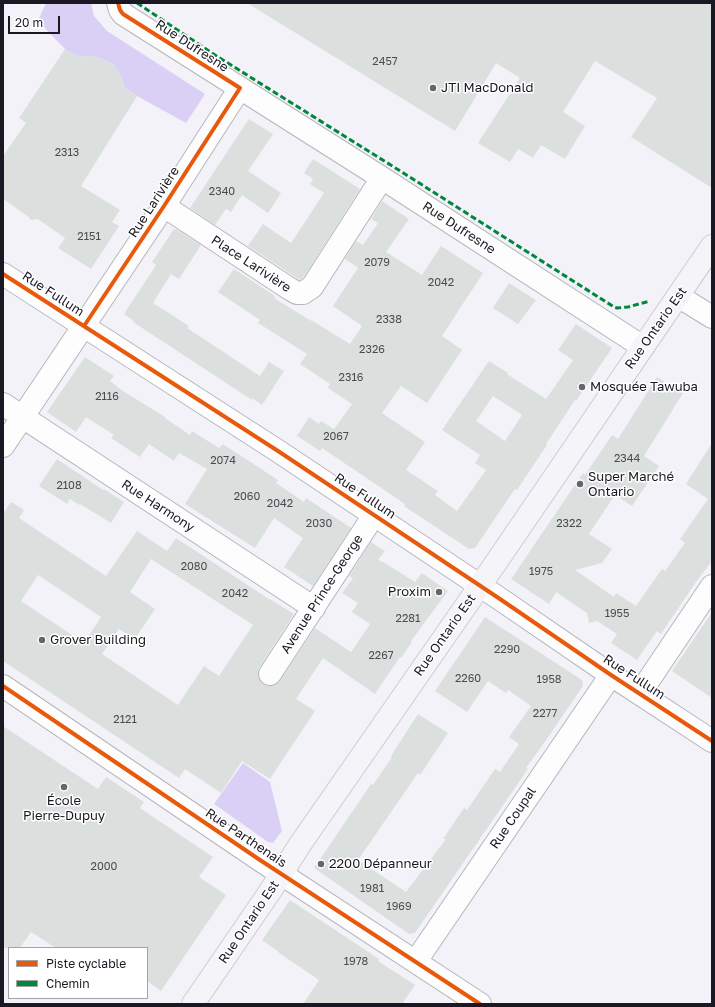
<!DOCTYPE html>
<meta charset="utf-8">
<style>
body{margin:0}
#map{position:relative;width:715px;height:1007px;overflow:hidden;background:#f3f2f8;font-family:"Golos Text",sans-serif}
canvas{display:block}
.frame{position:absolute;inset:0;border:4px solid #1a1822;pointer-events:none}
.legend{position:absolute;left:8px;top:947px;width:140px;height:52px;box-sizing:border-box;background:#fff;border:1px solid #a3a3a7;margin:0;padding:5px 7px;list-style:none;font-size:12px;color:#1a1822}
.legend li{display:flex;align-items:center;gap:8px;height:20px}
.legend b{width:20px;border:1px solid #a3a3a7}
.scale{position:absolute;left:8px;top:16px;width:52px;height:18px;box-sizing:border-box;border:2px solid #1a1822;border-top:0;padding-left:5px;font-size:12px;line-height:14px;white-space:nowrap;color:#1a1822;-webkit-text-stroke:3px #fff;paint-order:stroke}
</style>
<div id="map">
<canvas width="715" height="1007"></canvas>
<div class="frame"></div>
<ul class="legend">
<li><b style="height:5px;background:#e8590c"></b>Piste cyclable</li>
<li><b style="height:5px;background:#00873e"></b>Chemin</li>
</ul>
<div class="scale">20 m</div>
</div>
<script>
const ctx = document.querySelector('canvas').getContext('2d');
ctx.lineJoin = 'round';
function fillPath(path, color) { ctx.fillStyle = color; ctx.fill(path, 'evenodd'); }
const poly = rows => new Path2D(rows.map(r => 'M' + r).join(''));
function strokePath(path, color, width, dash) { ctx.strokeStyle = color; ctx.lineWidth = width; ctx.lineCap = dash ? 'butt' : 'round'; ctx.setLineDash(dash || []); ctx.stroke(path); }
function write(font, color, halo, rows, align = 'center') {
  ctx.font = font + ' "Golos Text",sans-serif'; ctx.lineWidth = 3; ctx.setLineDash([]); ctx.textBaseline = 'middle'; ctx.strokeStyle = halo; ctx.fillStyle = color; for (const [text, x, y, turn = 0] of rows) {
    ctx.save(); ctx.translate(x, y); ctx.rotate((+turn || 0) * Math.PI / 180); ctx.textAlign = isNaN(turn) ? turn : align; if (halo) ctx.strokeText(text, 0, 0); ctx.fillText(text, 0, 0); ctx.restore();
  }
}
fillPath(poly([
 [46,3,91,3,94,16,107,31,205,94,186,123,137,96,124,87,123,81,118,71,114,65,109,62,97,57,85,56,79,57,65,49,38,21],
 [243,763,270,782,282,831,273,843,268,842,214,804]
]), '#dad0f6');
fillPath(poly([
 [247,3,712,3,712,188,631,137,657,98,595,61,563,112,585,126,565,159,541,145,533,158,518,149,510,162,478,143,520,78,496,63,455,131],
 [65,49,79,57,85,56,97,57,109,62,114,65,118,71,123,81,124,87,137,96,81,186,120,210,112,222,119,226,91,269,58,248,65,238,38,219,30,220,29,217,3,199,3,156,26,123,19,118],
 [249,119,273,134,248,171,281,193,268,213,242,195,231,212,226,209,215,225,190,208],
 [313,159,360,189,305,275,300,280,248,246,263,224,291,243,324,193,310,184,313,179,304,173],
 [382,201,409,219,386,252,422,275,441,246,483,273,442,336,462,350,427,403,401,386,382,413,425,442,406,470,438,491,435,495,457,511,486,470,475,463,480,455,442,430,489,361,508,373,507,374,546,399,573,360,558,350,576,324,612,348,576,401,575,400,546,444,547,445,517,490,515,489,475,548,469,549,404,506,405,504,322,448,320,451,297,436,309,417,319,424,321,421,334,429,352,404,328,388,330,384,300,364,307,354,258,323,260,320,218,292,234,269,275,296,274,298,311,321,311,320,350,344,362,326,333,306,358,268,345,259,356,241,363,245,378,223,371,219],
 [493,396,522,415,505,441,476,421],
 [174,229,176,230,176,229,201,245,179,279,171,274,153,303,189,326,187,328,260,376,269,362,284,371,262,405,252,398,252,400,133,322,134,321,124,314,156,265,152,262],
 [509,283,536,300,518,324,493,308],
 [85,357,114,376,110,381,123,391,165,417,165,418,190,435,192,431,219,448,223,444,278,480,276,483,304,502,306,498,351,528,313,586,284,567,303,538,274,518,255,548,185,504,207,469,179,453,174,461,149,444,140,457,111,438,114,435,86,417,76,432,47,412],
 [657,377,683,393,644,456,659,466,632,506,615,495,589,534,612,549,602,563,575,570,614,597,616,593,636,606,662,569,665,571,685,543,680,539,708,499,686,484,712,443,712,561,696,582,661,634,657,631,637,660,611,643,617,634,597,621,589,623,587,613,556,592,549,604,511,579,583,473,585,475,612,435,618,439],
 [57,459,103,490,104,489,124,502,111,523,80,504,79,505,70,499,67,504,39,486],
 [11,502,24,510,19,518,106,576,137,531,167,551,176,538,269,599,270,599,294,614,259,668,258,673,259,679,263,684,269,686,275,685,280,681,315,628,351,652,370,624,352,612,358,603,342,593,353,578,349,576,371,542,385,551,378,560,385,563,415,582,422,573,448,591,411,641,412,642,401,658,400,657,375,694,323,658,296,699,315,711,270,779,242,761,221,793,185,769,179,778,3,661,3,514],
 [151,559,253,625,219,676,204,666,178,705,102,654,119,629,135,639,155,609,130,592],
 [38,575,101,617,84,643,21,601],
 [712,612,712,698,672,671],
 [485,617,582,680,583,686,549,736,526,768,528,769,415,933,409,934,314,868,371,784,373,785,392,757,391,756,418,714,448,733,420,775,418,773,358,860,406,892,446,839,443,839,464,808,467,810,495,769,500,772,519,744,509,737,531,706,508,690,506,693,488,681,467,712,435,691],
 [3,726,98,789,106,777,144,802,140,808,213,857,199,877,226,895,161,991,147,981,147,948,56,948,31,932,20,948,3,948],
 [290,900,379,959,378,961,415,985,402,1004,303,1004,319,980,279,953,279,952,262,940]
]), '#dbe0df');
const minor = poly([
 [118,3,120,10,123,14,382,178,643,347],
 [164,206,290,289,297,293,303,293,312,287,382,178],
 [3,274,278,451,500,599,611,675,712,741],
 [678,296,712,317],
 [3,404,314,608],
 [3,446,164,206,240,88],
 [270,674,374,515],
 [3,686,260,860,480,1004],
 [640,693,712,586],
 [416,961,611,675]
]);
const major = poly([
 [193,1004,271,890,301,843,495,564,712,246]
]);
strokePath(minor, '#b6b5bd', 24);
strokePath(major, '#cdccd0', 24);
strokePath(minor, '#fdfdfe', 22);
strokePath(major, '#f5f4f9', 22);
strokePath(poly([
 [137,3,215,55,405,174,614,307,617,308,628,307,650,301]
]), '#00873e', 3, [6, 3]);
strokePath(poly([
 [3,274,278,451,500,599,611,675,712,741],
 [84,326,164,206,240,88,123,14,120,10,118,3],
 [3,686,260,860,480,1004]
]), '#e8590c', 4);
for (const [x, y, r, color] of [
 [433,88,4,"#66646d"],
 [582,387,4,"#66646d"],
 [580,484,4,"#66646d"],
 [439,592,4,"#66646d"],
 [42,640,4,"#66646d"],
 [64,787,4,"#66646d"],
 [321,864,4,"#66646d"]
]) { const dot = new Path2D(); dot.arc(x, y, r, 0, 2 * Math.PI); ctx.fillStyle = color; ctx.fill(dot); strokePath(dot, '#fff', 1.5); }
write('11px', '#4a4a51', null, [
 ["2457",385,62],
 ["2313",67,153],
 ["2340",222,192],
 ["2151",89,237],
 ["2079",377,263],
 ["2042",441,283],
 ["2338",389,320],
 ["2326",372,350],
 ["2316",351,378],
 ["2116",107,397],
 ["2067",336,437],
 ["2344",627,459],
 ["2074",223,461],
 ["2108",69,486],
 ["2060",247,497],
 ["2042",280,504],
 ["2030",319,524],
 ["2322",569,524],
 ["2080",194,567],
 ["1975",541,572],
 ["2042",235,594],
 ["1955",617,614],
 ["2281",408,619],
 ["2290",507,650],
 ["2267",381,656],
 ["2260",468,679],
 ["1958",549,680],
 ["2277",545,714],
 ["2121",125,720],
 ["2000",104,867],
 ["1981",372,889],
 ["1969",399,907],
 ["1978",356,962]
]);
write('13px', '#1a1822', '#fff', [
 ["Rue Dufresne",192,46,33],
 ["Rue Larivière",154,202,-57],
 ["Rue Dufresne",459,228,33],
 ["Place Larivière",251,264,33],
 ["Rue Fullum",53,294,33],
 ["Rue Ontario Est",656,328,-55],
 ["Rue Fullum",365,496,34],
 ["Rue Harmony",158,506,33],
 ["Avenue Prince-George",322,594,-57],
 ["Rue Ontario Est",445,635,-55],
 ["Rue Fullum",634,677,33],
 ["Rue Coupal",513,818,-56],
 ["Rue Parthenais",246,838,34],
 ["Rue Ontario Est",249,922,-56]
]);
write('13px', '#1a1822', '#fff', [
 ["JTI MacDonald",441,88],
 ["Mosquée Tawuba",590,387],
 ["Super Marché",588,477],
 ["Ontario",588,492],
 ["Proxim",431,592,"right"],
 ["Grover Building",50,640],
 ["École",64,801,"center"],
 ["Pierre-Dupuy",64,816,"center"],
 ["2200 Dépanneur",329,864]
], 'left');
</script>
